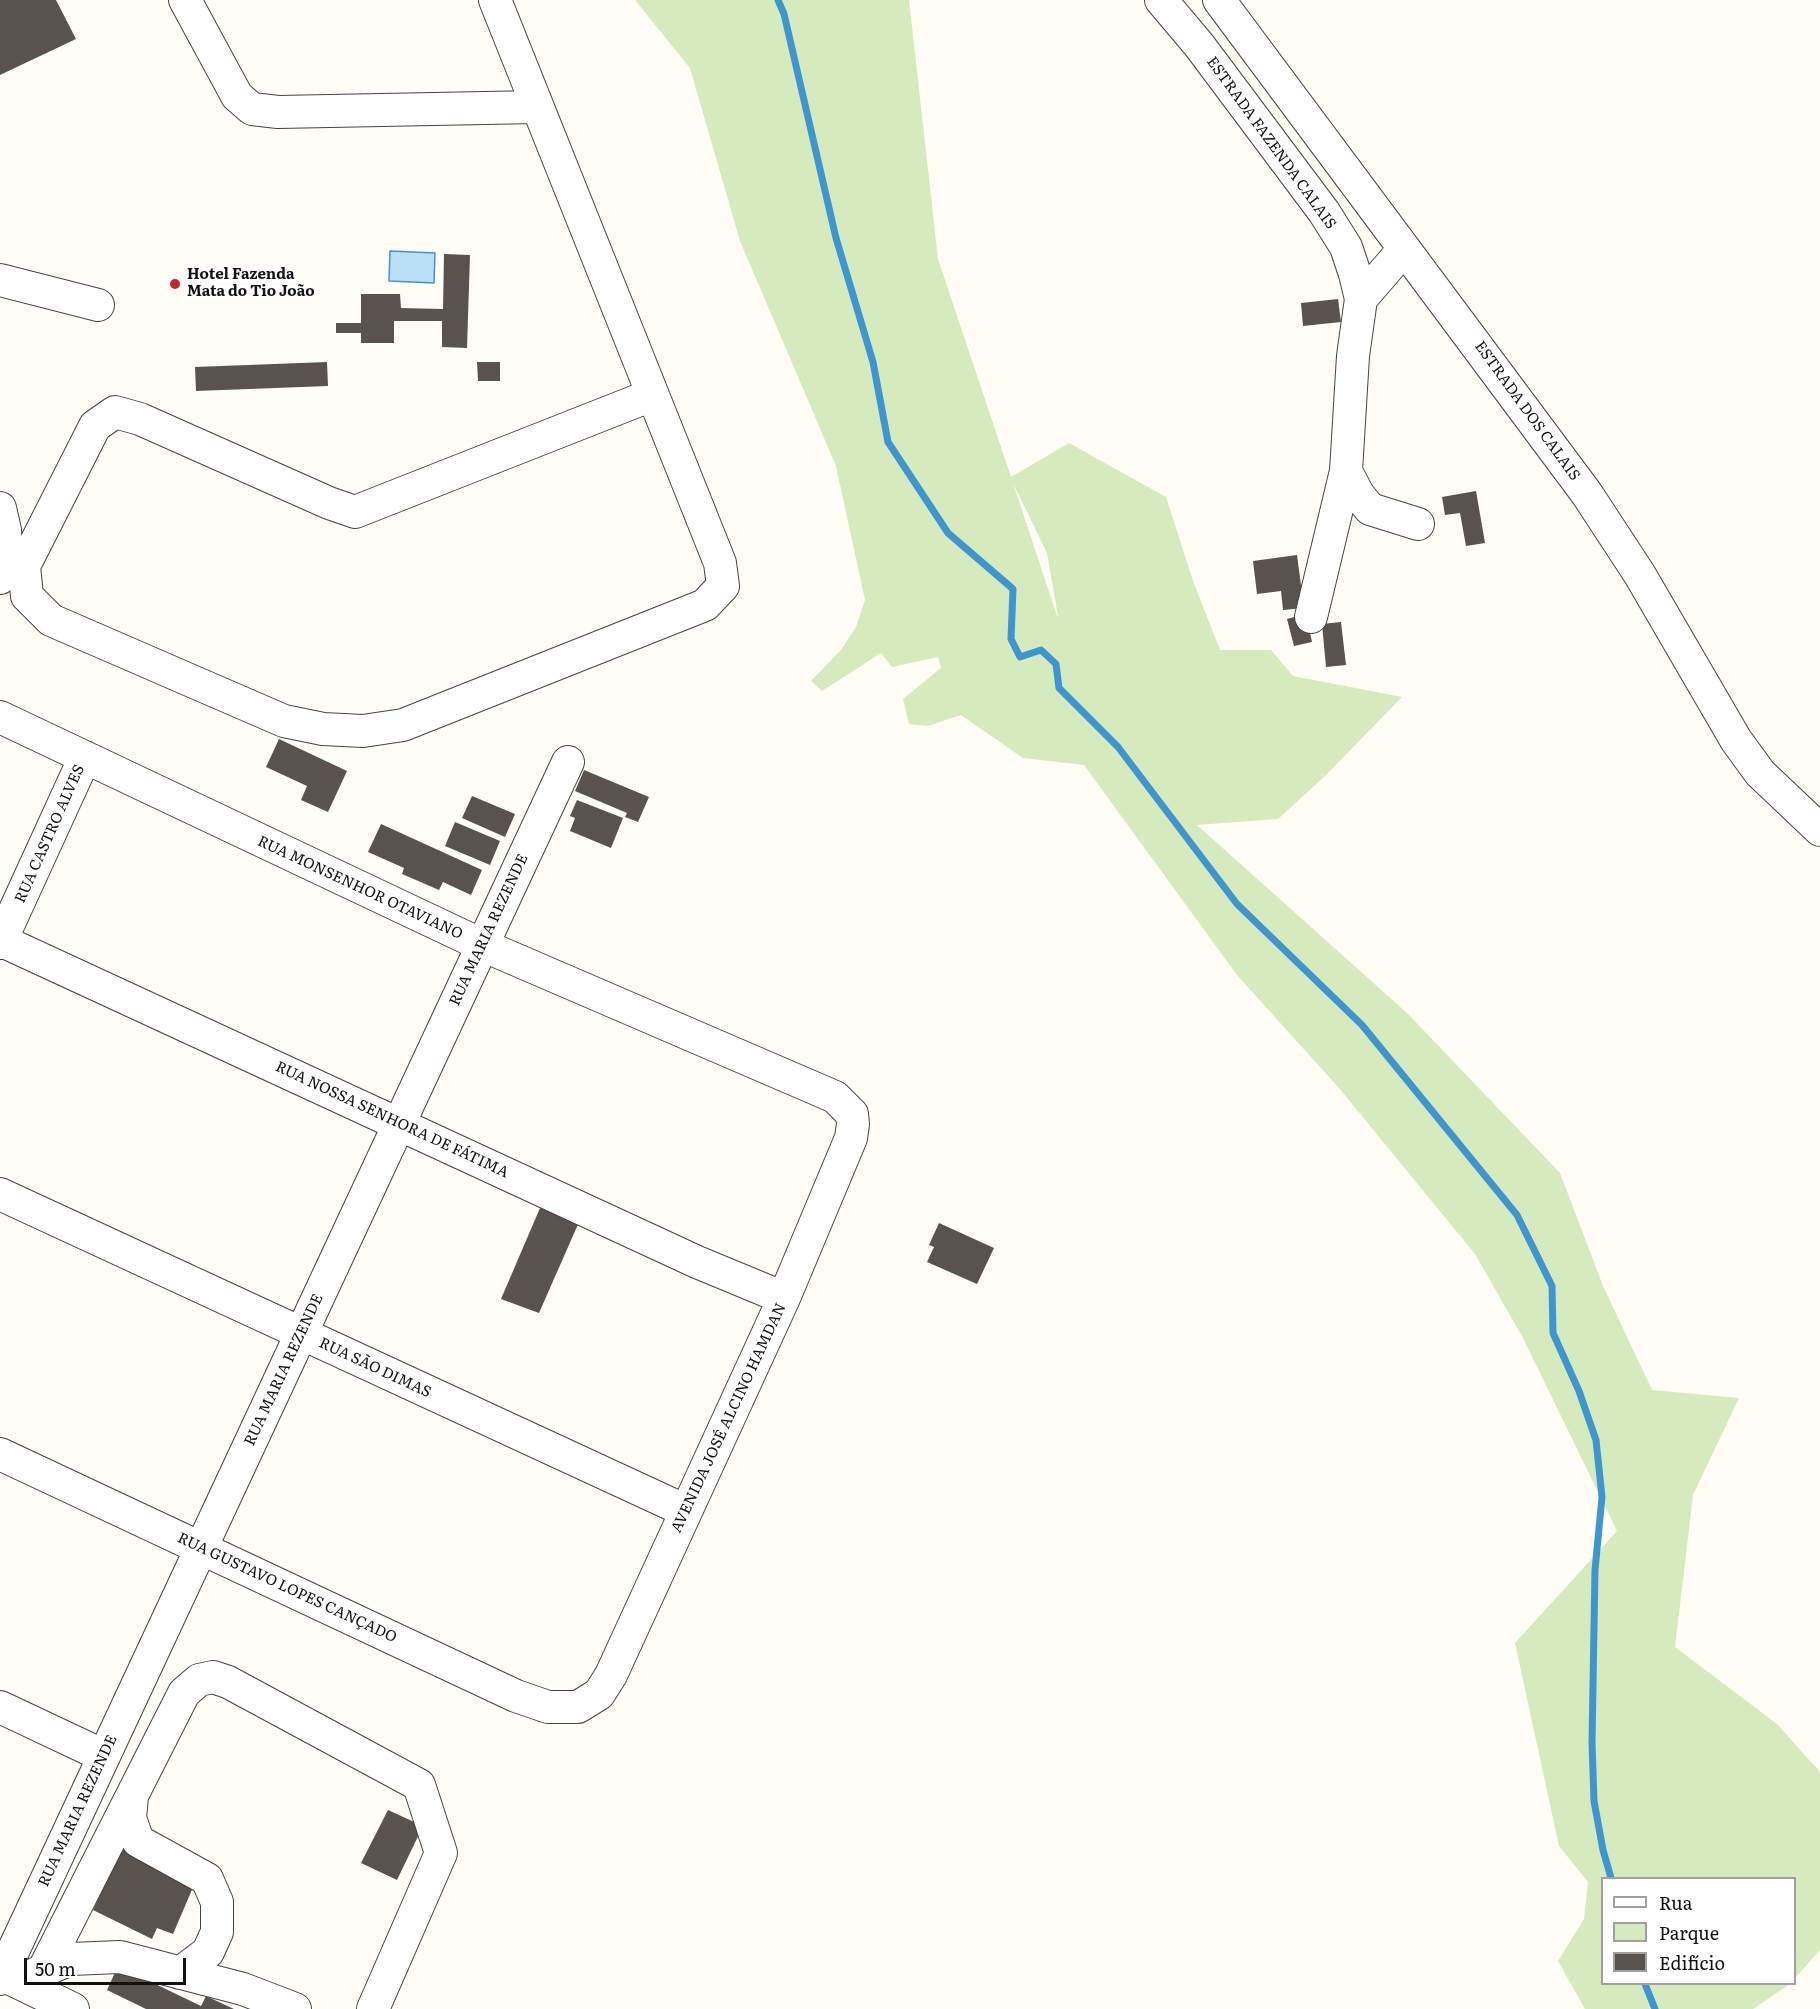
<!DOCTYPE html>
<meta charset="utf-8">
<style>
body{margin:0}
#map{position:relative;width:1820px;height:2009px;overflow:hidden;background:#fffdf5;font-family:Literata,serif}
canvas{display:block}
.legend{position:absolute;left:1601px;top:1877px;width:195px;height:108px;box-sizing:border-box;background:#fff;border:2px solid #a0a0a0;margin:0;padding:8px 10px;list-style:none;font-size:18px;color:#111}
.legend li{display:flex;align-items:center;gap:12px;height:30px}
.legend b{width:30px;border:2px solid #a0a0a0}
.scale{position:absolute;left:24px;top:1958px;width:162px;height:27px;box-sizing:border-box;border:3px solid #111;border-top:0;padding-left:8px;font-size:18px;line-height:21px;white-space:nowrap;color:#111;-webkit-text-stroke:4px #fff;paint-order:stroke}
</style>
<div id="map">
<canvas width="1820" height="2009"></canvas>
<ul class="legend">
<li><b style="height:8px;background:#fff"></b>Rua</li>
<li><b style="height:16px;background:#d5ebbd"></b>Parque</li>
<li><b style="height:16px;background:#5a524d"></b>Edifício</li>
</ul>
<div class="scale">50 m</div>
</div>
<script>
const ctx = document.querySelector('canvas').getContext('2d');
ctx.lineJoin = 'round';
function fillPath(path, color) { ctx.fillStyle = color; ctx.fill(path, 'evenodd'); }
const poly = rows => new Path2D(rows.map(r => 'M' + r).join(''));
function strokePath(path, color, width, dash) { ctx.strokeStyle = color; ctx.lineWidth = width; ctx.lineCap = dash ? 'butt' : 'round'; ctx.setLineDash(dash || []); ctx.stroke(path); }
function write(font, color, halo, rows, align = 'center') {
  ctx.font = font + ' Literata,serif'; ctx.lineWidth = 6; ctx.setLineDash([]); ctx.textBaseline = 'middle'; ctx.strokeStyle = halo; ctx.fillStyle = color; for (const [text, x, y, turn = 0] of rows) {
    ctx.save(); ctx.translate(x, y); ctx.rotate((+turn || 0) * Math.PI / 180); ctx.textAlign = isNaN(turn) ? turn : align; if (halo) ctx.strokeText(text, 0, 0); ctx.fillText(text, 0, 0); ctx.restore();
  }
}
fillPath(poly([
 [635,0,909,0,938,259,1011,477,1069,443,1166,497,1193,581,1220,650,1271,650,1293,676,1402,697,1326,775,1278,819,1197,825,1407,1013,1560,1173,1603,1286,1652,1390,1739,1398,1693,1495,1675,1647,1777,1724,1820,1772,1820,1950,1795,1978,1794,1878,1602,1878,1602,1984,1790,1984,1753,2009,1585,2009,1558,1961,1584,1919,1588,1882,1559,1846,1515,1643,1617,1531,1522,1336,1475,1254,1339,1088,1237,975,1084,765,1023,758,961,715,928,726,909,724,903,699,941,668,938,657,892,667,881,653,822,691,811,681,841,650,856,627,865,600,836,466,740,241,690,68],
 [1013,483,1047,553,1058,616,1057,616]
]), '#d5ebbd');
const water = poly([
 [390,251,435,253,434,283,389,281,390,251]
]);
fillPath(water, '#b9e0f7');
strokePath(water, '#3f96cf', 1.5);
strokePath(poly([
 [778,0,784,14,836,238,873,362,888,442,948,533,1013,589,1011,639,1020,657,1041,650,1056,664,1059,688,1118,747,1237,904,1362,1025,1517,1215,1552,1286,1553,1333,1579,1391,1596,1440,1602,1497,1595,1570,1592,1743,1594,1801,1603,1850,1611,1878],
 [1645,1984,1655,2009]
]), '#3f96cf', 7);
fillPath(poly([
 [0,0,56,0,76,39,0,75],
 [444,254,470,255,467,348,442,347,442,321,394,321,394,343,361,343,361,333,336,333,336,323,361,323,361,294,400,294,401,308,443,309],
 [1338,299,1341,322,1303,326,1301,303],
 [327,362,328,386,196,391,195,367],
 [477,362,500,362,500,381,478,381],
 [1476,491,1485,543,1466,546,1460,513,1445,515,1442,497],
 [1297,555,1304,608,1283,610,1281,591,1257,594,1253,561],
 [1306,614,1312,642,1294,646,1287,619],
 [1341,622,1346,665,1326,667,1322,624],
 [279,739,347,771,328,812,301,800,307,786,266,767],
 [584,770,649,797,638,822,625,817,627,813,575,791],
 [472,796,515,814,505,837,462,818],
 [577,800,623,818,611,848,570,831,575,818,570,816],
 [455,822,500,841,490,865,445,846],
 [381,824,482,870,471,895,443,882,439,890,402,874,404,868,368,852],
 [540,1208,579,1222,539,1313,501,1299],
 [939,1223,994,1248,977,1284,927,1262,934,1247,929,1245],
 [388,1810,423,1826,397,1880,361,1863],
 [124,1846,197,1878,173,1934,157,1928,152,1939,93,1910],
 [118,1966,201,2006,206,1996,234,2009,146,2009,107,1990]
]), '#5a524d');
const minor = poly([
 [185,0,237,96,252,109,278,112,537,107],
 [495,0,720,563,723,586,705,605,403,725,363,731,323,729,284,721,51,620,27,596,24,566,95,426,115,412,140,419,329,503,355,512,652,395],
 [1161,0,1199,45,1324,212,1346,247,1355,274,1361,299,1353,356,1346,471,1311,617],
 [1219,0,1587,494,1640,575,1736,740,1760,773,1820,830],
 [0,280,98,305],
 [1361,299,1404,249],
 [1346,471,1358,494,1370,509,1418,524],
 [0,508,5,530,6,555,0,578],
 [0,717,482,945,835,1097,852,1114,853,1124,851,1138,784,1298,611,1675,599,1694,578,1707,548,1707,516,1696,0,1454],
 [0,940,697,1262,784,1298],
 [0,943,85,757],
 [0,1194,686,1511],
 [0,1707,104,1756],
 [132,1796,130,1818,138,1841,207,1879,217,1902,217,1932,208,1952,180,1973],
 [43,1971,184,1693,199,1680,213,1677,228,1682,419,1785,441,1853,373,2009],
 [35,1974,71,1959,120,1957,243,1989,295,2009],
 [7,1977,73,2009],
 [0,1979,568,762]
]);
strokePath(minor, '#444', 34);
strokePath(minor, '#fff', 32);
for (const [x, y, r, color] of [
 [175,284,6,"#c4262e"]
]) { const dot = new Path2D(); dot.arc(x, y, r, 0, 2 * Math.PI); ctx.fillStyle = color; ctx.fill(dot); strokePath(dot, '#fff', 2); }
write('15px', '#111', '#fff', [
 ["ESTRADA FAZENDA CALAIS",1271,143,54],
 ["ESTRADA DOS CALAIS",1527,411,54],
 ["RUA CASTRO ALVES",50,834,-66],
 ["RUA MONSENHOR OTAVIANO",360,888,25],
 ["RUA MARIA REZENDE",489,930,-65],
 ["RUA NOSSA SENHORA DE FÁTIMA",392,1120,25],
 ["RUA SÃO DIMAS",375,1368,25],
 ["RUA MARIA REZENDE",284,1370,-65],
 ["AVENIDA JOSÉ ALCINO HAMDAN",729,1418,-65],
 ["RUA GUSTAVO LOPES CANÇADO",287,1588,25],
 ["RUA MARIA REZENDE",78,1811,-65]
]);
write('bold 15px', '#111', '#fff', [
 ["Hotel Fazenda",187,275],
 ["Mata do Tio João",187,292]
], 'left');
</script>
